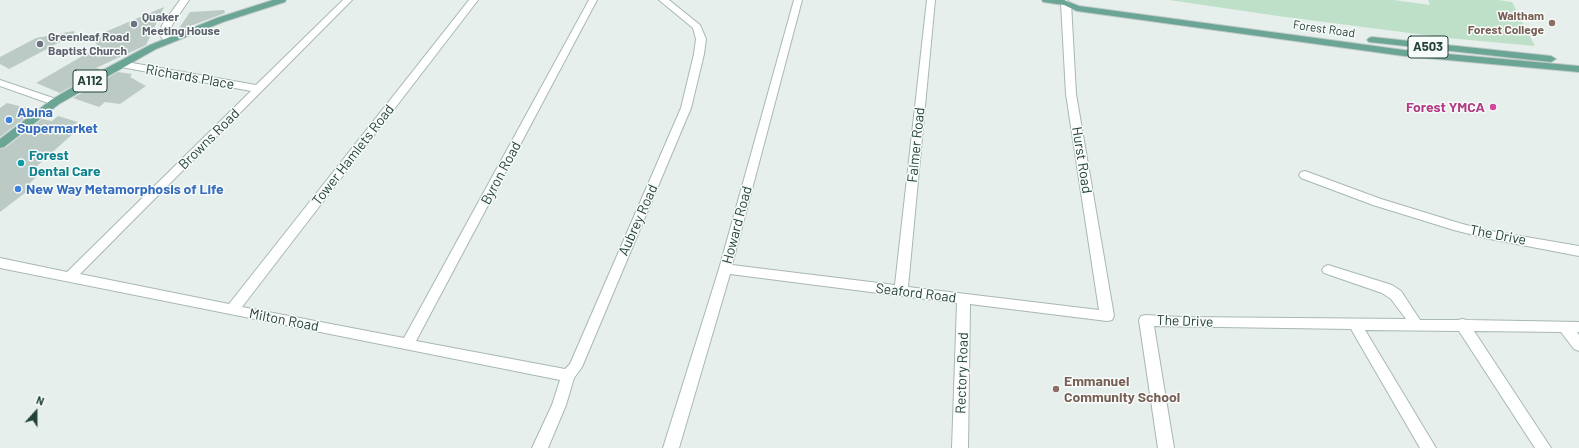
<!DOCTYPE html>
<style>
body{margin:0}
#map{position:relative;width:1579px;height:448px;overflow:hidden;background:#e6efeb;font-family:Barlow,sans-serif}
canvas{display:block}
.north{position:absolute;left:16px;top:392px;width:40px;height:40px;-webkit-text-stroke:3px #f7fbf9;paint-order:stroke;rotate:21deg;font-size:11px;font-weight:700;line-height:16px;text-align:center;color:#24423a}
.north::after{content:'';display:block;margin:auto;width:14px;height:18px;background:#24423a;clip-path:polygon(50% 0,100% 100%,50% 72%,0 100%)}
</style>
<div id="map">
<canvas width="1579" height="448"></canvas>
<div class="north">N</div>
</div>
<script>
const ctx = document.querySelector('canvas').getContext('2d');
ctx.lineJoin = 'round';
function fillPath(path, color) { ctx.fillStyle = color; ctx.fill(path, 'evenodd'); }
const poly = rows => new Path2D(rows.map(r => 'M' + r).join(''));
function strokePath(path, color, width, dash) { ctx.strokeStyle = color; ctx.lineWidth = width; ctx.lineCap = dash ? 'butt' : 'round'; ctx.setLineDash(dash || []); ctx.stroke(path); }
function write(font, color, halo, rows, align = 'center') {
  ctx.font = font + ' Barlow,sans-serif'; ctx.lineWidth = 3; ctx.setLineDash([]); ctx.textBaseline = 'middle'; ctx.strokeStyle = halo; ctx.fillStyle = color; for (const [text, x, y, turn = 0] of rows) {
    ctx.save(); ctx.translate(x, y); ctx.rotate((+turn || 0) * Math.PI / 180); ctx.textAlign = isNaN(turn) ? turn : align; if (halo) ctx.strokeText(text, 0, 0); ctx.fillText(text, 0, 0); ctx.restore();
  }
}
fillPath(poly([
 [1169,0,1394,0,1430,5,1428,0,1498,0,1512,2,1535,46,1448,38,1278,16]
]), '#bfe0c8');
fillPath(poly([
 [164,7,146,45,96,68,101,69,60,93,36,83,98,47,93,37],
 [224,10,225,13,177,31,190,12],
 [74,31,75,34,9,69,0,64,0,57,36,38],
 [118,72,132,74,130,77,146,86,120,104,105,102,99,107,73,98],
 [7,103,31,109,29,115,0,137,0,108],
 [58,116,78,122,67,130,76,131,27,175,37,176,27,186,34,186,0,212,0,149,5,148,42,119,52,121]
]), '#bbcac4');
const street = poly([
 [180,0,189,0,172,25,169,34,173,40,168,43,165,42,159,34,162,25,180,0],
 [343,0,352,0,80,274,229,304,469,0,478,0,242,307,404,338,589,0,597,0,416,341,565,369,570,364,681,108,694,54,696,39,693,28,659,0,669,0,700,25,706,39,704,54,691,108,582,367,574,378,566,405,548,448,532,448,552,405,560,380,0,268,0,258,67,272,251,91,121,67,118,66,116,64,118,62,121,61,256,85,343,0],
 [794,0,802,0,732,265,895,285,927,0,935,0,908,287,1099,310,1066,94,1061,3,1066,0,1071,3,1076,94,1114,316,1112,320,1107,321,970,304,968,448,952,448,957,303,730,274,679,448,663,448,719,269,794,0],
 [0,80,59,100,60,102,59,104,51,104,0,86,0,80],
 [1305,171,1381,199,1459,223,1485,230,1579,246,1579,256,1485,238,1454,230,1373,205,1301,178,1299,175,1301,172,1305,171],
 [1328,265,1392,285,1401,291,1420,320,1458,320,1462,319,1467,320,1579,322,1579,332,1577,332,1579,335,1579,351,1574,349,1561,332,1474,331,1551,448,1535,448,1459,331,1365,330,1436,448,1420,448,1351,329,1154,326,1174,448,1158,448,1139,320,1141,316,1146,315,1181,317,1406,319,1391,299,1382,293,1324,273,1322,270,1324,267,1328,265]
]);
const primary = poly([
 [273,0,286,0,285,2,223,22,156,49,59,104,4,147,0,148,0,139,51,100,88,78,150,45,217,18,273,0],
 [1042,0,1064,0,1079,6,1404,50,1579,66,1579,72,1404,56,1077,11,1064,5,1043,2,1042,0],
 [1372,37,1551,56,1556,59,1551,62,1369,42,1367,40,1369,38,1372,37]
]);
strokePath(street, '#a8b8b2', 2);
strokePath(primary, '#c2cac8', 2);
fillPath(street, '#fff');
fillPath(primary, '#6aa596');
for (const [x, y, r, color] of [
 [1552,23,4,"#8d6e63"],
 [134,24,4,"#6b7280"],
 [40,44,4,"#6b7280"],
 [1493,107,4,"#d1479c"],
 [9,120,4,"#3f7fe0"],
 [21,163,4,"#0f9aa8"],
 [18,189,4,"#3f7fe0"],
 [1056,389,4,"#8d6e63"]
]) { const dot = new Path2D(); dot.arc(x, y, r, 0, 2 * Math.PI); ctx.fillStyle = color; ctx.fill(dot); strokePath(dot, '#f7fbf9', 1.5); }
write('bold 12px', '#785e54', '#f7fbf9', [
 ["Waltham",1544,16],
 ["Forest College",1544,30]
], 'right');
write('bold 12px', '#5b616d', '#f7fbf9', [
 ["Quaker",142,17],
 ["Meeting House",142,31],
 ["Greenleaf Road",48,37],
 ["Baptist Church",48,51]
], 'left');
write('12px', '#24423a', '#f7fbf9', [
 ["Forest Road",1324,29,8]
]);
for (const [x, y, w] of [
 [1428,47,40],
 [90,81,34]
]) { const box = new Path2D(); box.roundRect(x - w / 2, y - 11, w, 22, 3); ctx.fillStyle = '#f7fbf9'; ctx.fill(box); strokePath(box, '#24423a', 1); }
write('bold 13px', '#24423a', null, [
 ["A503",1428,47],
 ["A112",90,81]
]);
write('14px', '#24423a', '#f7fbf9', [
 ["Richards Place",190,77,10],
 ["Browns Road",209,139,-45],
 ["Falmer Road",916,145,-84],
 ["Tower Hamlets Road",353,155,-52],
 ["Hurst Road",1082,160,81],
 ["Byron Road",501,173,-62],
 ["Aubrey Road",638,220,-66],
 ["Howard Road",737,225,-75],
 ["The Drive",1498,235,11],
 ["Seaford Road",916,293,7],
 ["Milton Road",284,320,11],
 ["The Drive",1185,321,2],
 ["Rectory Road",962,373,-88]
]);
write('bold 14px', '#b23c85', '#f7fbf9', [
 ["Forest YMCA",1485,107]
], 'right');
write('bold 14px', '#366cbe', '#f7fbf9', [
 ["Abina",17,112],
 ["Supermarket",17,128],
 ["New Way Metamorphosis of Life",26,189]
], 'left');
write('bold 14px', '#0d838f', '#f7fbf9', [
 ["Forest",29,155],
 ["Dental Care",29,171]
], 'left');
write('bold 14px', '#785e54', '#f7fbf9', [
 ["Emmanuel",1064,381],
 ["Community School",1064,397]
], 'left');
</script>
